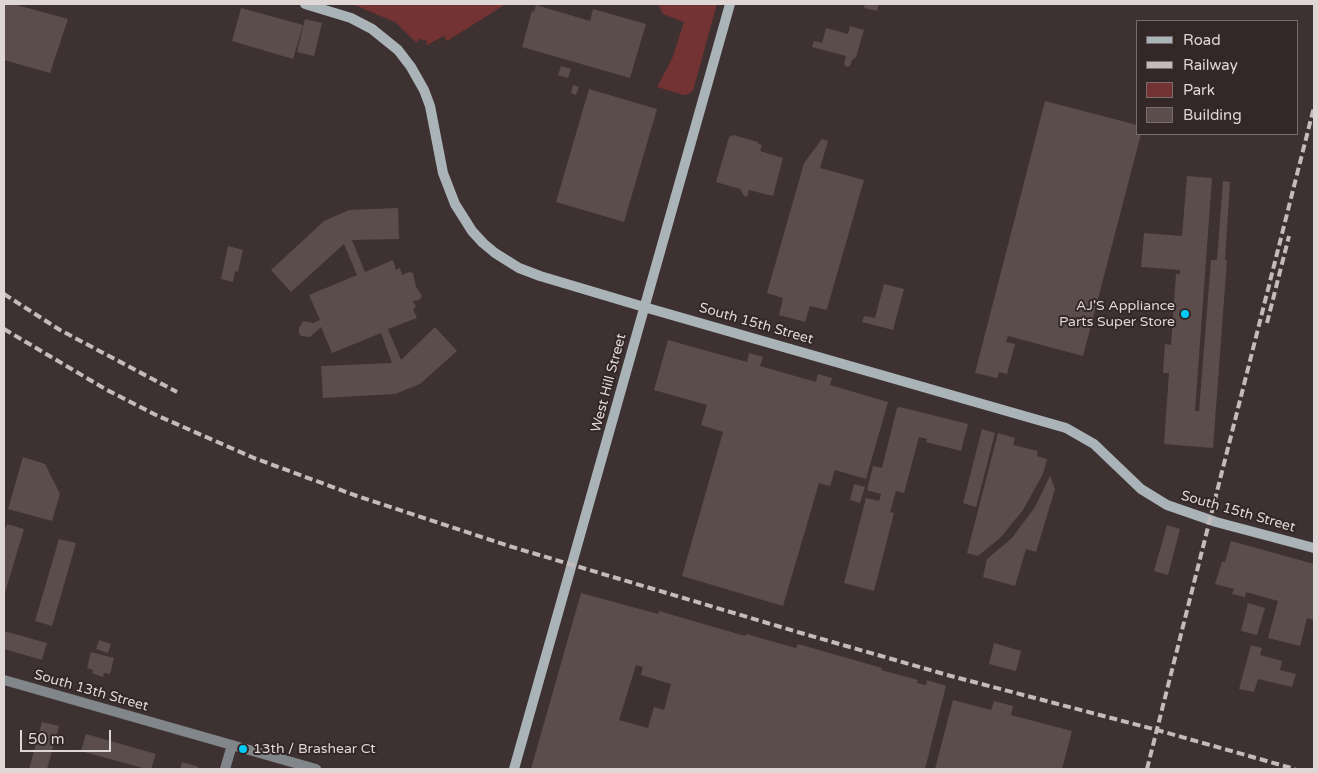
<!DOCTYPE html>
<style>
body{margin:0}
#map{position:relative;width:1318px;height:773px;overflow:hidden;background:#3e3131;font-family:"Varela Round",sans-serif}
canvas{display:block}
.frame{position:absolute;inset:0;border:5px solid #dfd7d6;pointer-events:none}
.legend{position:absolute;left:1136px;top:20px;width:162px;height:115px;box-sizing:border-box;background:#342727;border:1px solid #786d6d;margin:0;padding:6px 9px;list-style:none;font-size:15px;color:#dfd7d6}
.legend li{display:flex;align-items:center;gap:10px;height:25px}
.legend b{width:25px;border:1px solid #786d6d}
.scale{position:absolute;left:20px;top:730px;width:91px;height:22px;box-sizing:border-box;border:2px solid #dfd7d6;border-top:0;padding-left:6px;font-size:15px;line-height:18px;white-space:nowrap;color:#dfd7d6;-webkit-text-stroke:4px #342727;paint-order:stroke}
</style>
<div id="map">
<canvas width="1318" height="773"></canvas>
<div class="frame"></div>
<ul class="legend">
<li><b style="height:6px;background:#aab4b8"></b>Road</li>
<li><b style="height:6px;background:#c4bbba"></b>Railway</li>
<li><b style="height:14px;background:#723332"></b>Park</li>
<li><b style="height:14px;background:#5a4d4c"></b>Building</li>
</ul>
<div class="scale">50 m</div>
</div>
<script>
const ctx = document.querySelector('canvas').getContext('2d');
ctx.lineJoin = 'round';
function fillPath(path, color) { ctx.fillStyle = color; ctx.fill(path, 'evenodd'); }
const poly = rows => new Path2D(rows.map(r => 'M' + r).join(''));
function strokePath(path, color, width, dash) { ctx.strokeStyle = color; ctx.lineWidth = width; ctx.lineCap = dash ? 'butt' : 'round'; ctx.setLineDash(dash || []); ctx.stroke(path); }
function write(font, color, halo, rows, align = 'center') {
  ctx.font = font + ' "Varela Round",sans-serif'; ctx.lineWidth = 4; ctx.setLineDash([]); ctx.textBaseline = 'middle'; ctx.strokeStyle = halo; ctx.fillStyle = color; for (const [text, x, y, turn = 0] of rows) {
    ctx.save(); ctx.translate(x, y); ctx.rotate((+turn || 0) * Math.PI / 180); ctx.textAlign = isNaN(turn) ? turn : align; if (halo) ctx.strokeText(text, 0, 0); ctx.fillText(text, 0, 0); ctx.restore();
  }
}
fillPath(poly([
 [352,4,506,4,447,41,444,36,427,45,426,45,427,41,419,39,417,43,395,22],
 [658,4,717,4,693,91,689,94,684,95,657,87,672,59,684,22,663,14]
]), '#723332');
fillPath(poly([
 [4,4,13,4,68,19,50,73,4,60],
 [865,4,879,4,877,11,864,8],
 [536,5,590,21,593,9,646,24,630,78,522,47,532,11,534,12],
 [241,8,303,25,293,59,232,41],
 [305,19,322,23,314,56,297,52],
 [850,26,864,30,856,57,852,60,850,66,846,67,844,64,846,56,812,47,814,41,822,43,826,28,848,34],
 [561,66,571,69,568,78,558,75],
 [573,85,579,87,576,95,571,93],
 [589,89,657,109,624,222,556,202],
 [1045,101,1137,125,1137,134,1141,134,1083,356,1008,336,1006,342,1015,344,1007,374,999,372,997,378,975,373],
 [733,135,758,142,758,144,762,145,760,151,783,158,773,196,749,190,747,197,744,196,740,189,716,182,729,137],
 [822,139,828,141,820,168,864,180,827,309,826,310,810,306,805,322,779,315,783,298,767,293,804,163],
 [1187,176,1212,178,1195,411,1199,411,1211,260,1217,260,1223,181,1230,182,1225,260,1227,260,1213,448,1164,444,1169,373,1163,373,1165,344,1171,345,1176,274,1180,274,1180,270,1141,267,1144,233,1182,236],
 [398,208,399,239,352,240,365,272,393,260,396,270,400,268,402,275,409,272,413,273,416,287,422,296,419,300,413,301,416,307,413,309,417,318,388,329,401,360,435,327,457,351,420,384,395,394,323,398,321,366,392,363,381,333,332,353,321,327,310,337,301,336,299,333,299,328,303,321,313,323,320,320,309,295,357,275,344,244,291,292,271,270,324,221,349,210],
 [228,246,243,250,238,272,235,271,233,282,221,279],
 [884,284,904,289,893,330,862,322,864,316,875,318],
 [668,340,747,362,749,353,763,357,760,366,816,382,818,374,832,378,830,385,888,402,866,479,835,470,830,486,819,483,783,606,682,576,723,432,701,425,707,405,654,390],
 [900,407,968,424,961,451,926,442,927,439,919,437,904,493,896,491,890,512,894,513,874,591,844,583,866,498,879,501,881,494,867,490,873,466,882,468,897,408],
 [982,429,995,433,976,507,963,503],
 [998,433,1015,438,1013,445,1038,451,1037,456,1047,459,1043,474,1023,510,1001,537,978,556,967,553],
 [23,457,45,464,60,494,52,521,8,509],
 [1050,476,1055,489,1036,552,1026,549,1015,586,983,577,987,559,1012,538,1035,507],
 [854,484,865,487,860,503,850,500],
 [7,524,24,529,4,596,4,533],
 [1167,525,1180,529,1168,575,1154,571],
 [59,539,76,543,52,626,35,621],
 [1231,541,1314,564,1314,620,1307,618,1300,646,1268,638,1278,601,1246,592,1245,597,1232,594,1234,589,1215,584,1222,562,1225,562],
 [581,593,658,614,659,611,745,636,746,634,796,648,798,644,882,668,881,670,918,680,917,683,926,685,927,680,946,686,925,769,531,769],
 [636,665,643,667,641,675,671,684,664,710,654,707,648,728,619,720],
 [1248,603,1265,608,1257,635,1241,631],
 [4,631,47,643,42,660,4,649],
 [99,640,111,644,108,653,96,649],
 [994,643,1021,651,1016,671,989,664],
 [1251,645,1262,648,1260,655,1282,661,1280,670,1296,674,1292,687,1258,679,1254,692,1239,689],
 [91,652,114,658,110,674,104,673,103,677,92,673,93,670,87,668],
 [953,700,991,710,994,701,1013,706,1011,715,1072,731,1062,769,935,769],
 [42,722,59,726,47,769,29,769],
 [86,734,156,754,151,769,146,769,81,751],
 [182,762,199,767,198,769,180,769]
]), '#5a4d4c');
strokePath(poly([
 [4,680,316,769],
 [225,769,232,745]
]), '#808689', 10);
strokePath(poly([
 [305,4,351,18,372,29,398,50,411,67,424,90,430,106,443,173,455,204,472,231,483,243,495,253,519,268,540,276,644,307,1066,428,1094,444,1141,489,1167,505,1216,522,1314,548],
 [514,769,730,4]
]), '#aab4b8', 10);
strokePath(poly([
 [4,294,60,330,177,392],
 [1267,323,1289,236],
 [4,329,107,390,156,415,254,458,357,496,509,546,801,633,951,676,1157,730,1295,769],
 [1147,769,1314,107]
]), '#c4bbba', 4, [8, 4]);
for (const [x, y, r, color] of [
 [1185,314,5,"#00cbf8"],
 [243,749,5,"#00cbf8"]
]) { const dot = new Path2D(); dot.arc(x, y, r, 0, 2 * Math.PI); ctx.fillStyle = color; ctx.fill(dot); strokePath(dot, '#342727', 2); }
write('14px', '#dfd7d6', '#342727', [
 ["AJ'S Appliance",1175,306],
 ["Parts Super Store",1175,322],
 ["13th / Brashear Ct",253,749,"left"]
], 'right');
write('14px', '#dfd7d6', '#342727', [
 ["South 15th Street",756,324,16],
 ["West Hill Street",609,383,-75],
 ["South 15th Street",1238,512,16],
 ["South 13th Street",91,691,16]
]);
</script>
